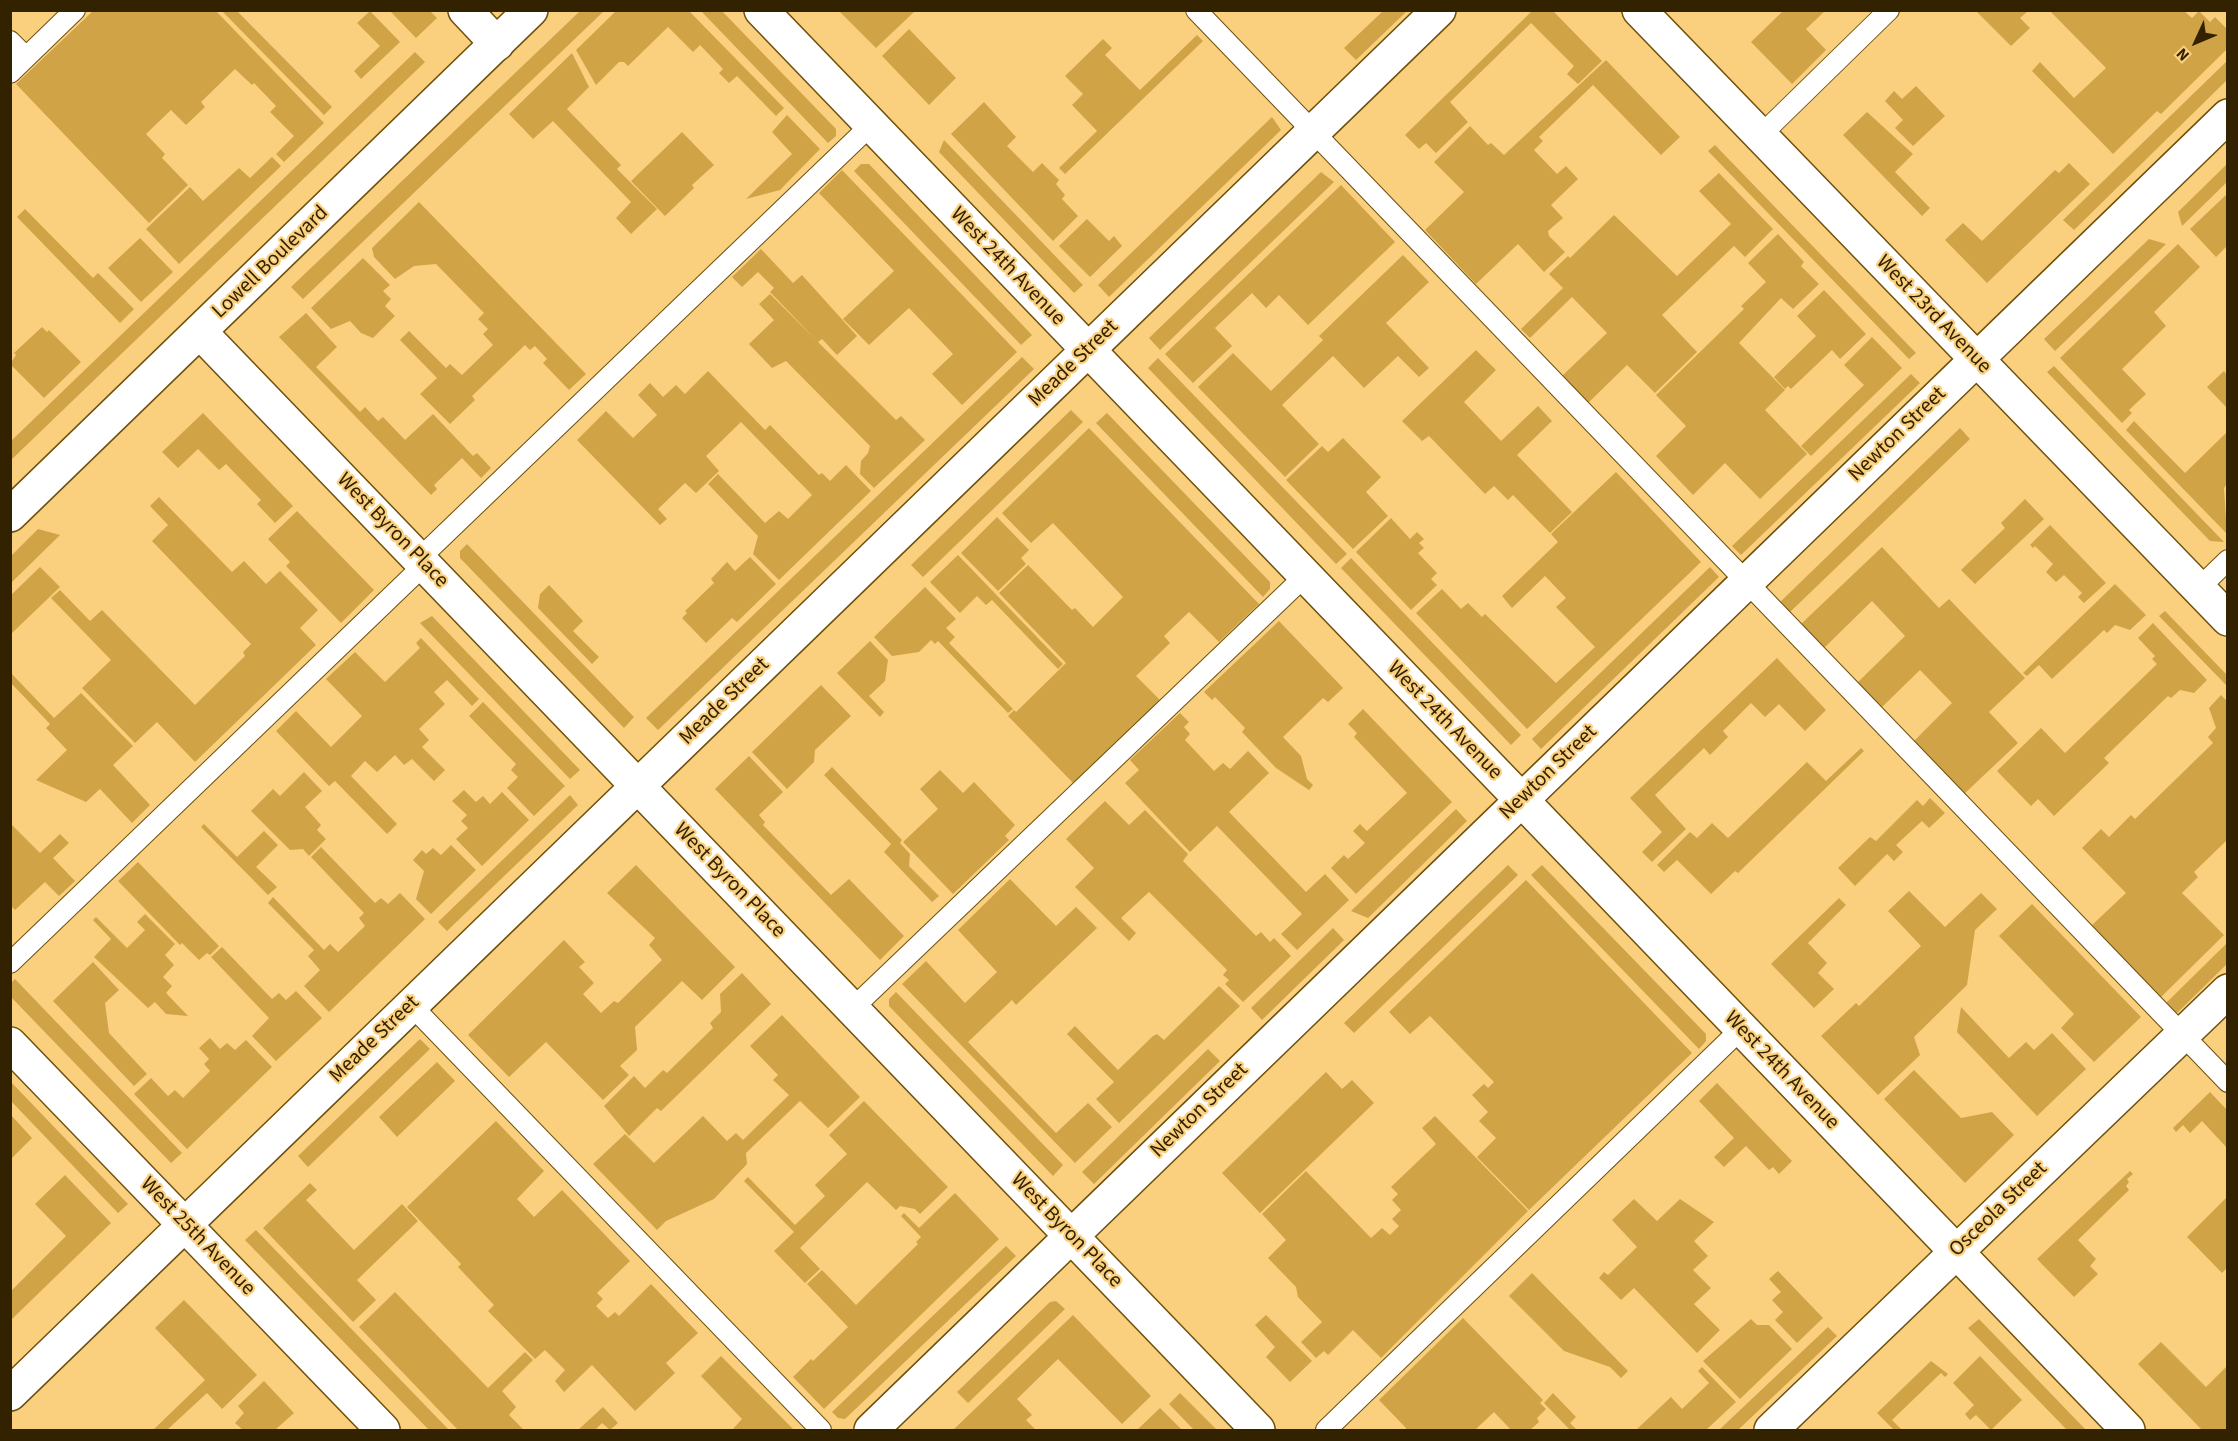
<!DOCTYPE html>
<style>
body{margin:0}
#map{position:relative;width:2238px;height:1441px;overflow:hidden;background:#fad07f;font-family:"Source Sans 3",sans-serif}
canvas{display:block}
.frame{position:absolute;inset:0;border:12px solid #322200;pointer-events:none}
.north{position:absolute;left:2166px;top:12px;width:60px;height:60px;-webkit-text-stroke:4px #fad07f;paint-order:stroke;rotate:226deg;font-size:16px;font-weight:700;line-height:24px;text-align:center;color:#322200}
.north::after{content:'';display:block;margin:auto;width:21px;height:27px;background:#322200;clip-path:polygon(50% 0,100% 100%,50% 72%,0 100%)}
</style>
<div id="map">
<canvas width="2238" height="1441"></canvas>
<div class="frame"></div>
<div class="north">N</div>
</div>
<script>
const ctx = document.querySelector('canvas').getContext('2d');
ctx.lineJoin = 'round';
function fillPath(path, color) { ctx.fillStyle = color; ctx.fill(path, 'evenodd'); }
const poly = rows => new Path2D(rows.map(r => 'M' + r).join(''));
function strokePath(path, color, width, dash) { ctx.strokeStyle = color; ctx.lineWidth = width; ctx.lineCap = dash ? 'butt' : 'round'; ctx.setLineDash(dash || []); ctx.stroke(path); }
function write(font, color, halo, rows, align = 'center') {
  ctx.font = font + ' "Source Sans 3",sans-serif'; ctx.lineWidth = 4.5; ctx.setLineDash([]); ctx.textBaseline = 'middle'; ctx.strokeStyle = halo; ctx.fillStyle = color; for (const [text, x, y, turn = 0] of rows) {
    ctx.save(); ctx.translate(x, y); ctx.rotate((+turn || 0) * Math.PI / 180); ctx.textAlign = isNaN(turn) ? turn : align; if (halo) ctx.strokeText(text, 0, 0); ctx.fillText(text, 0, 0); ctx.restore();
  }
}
fillPath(poly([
 [1533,10,1553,11,1602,61,1578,84,1567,74,1574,66,1531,23,1450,102,1468,122,1436,153,1426,143,1419,149,1405,135],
 [93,11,216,11,324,123,284,162,276,154,294,136,270,112,276,106,254,83,252,85,235,69,201,102,205,107,186,125,171,110,146,134,165,154,162,158,188,185,149,223,16,84],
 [222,11,237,11,332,107,324,115],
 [370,11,400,42,361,79,354,71,380,46,357,23],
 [390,11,430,11,437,18,416,38],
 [580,11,604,11,303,299,291,287],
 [616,11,689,11,784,108,776,116,737,76,729,83,719,73,723,69,700,45,693,52,668,27,628,66,624,62,619,62,596,85,576,50],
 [701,11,722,11,836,129,836,136,828,143],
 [839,11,915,11,876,48],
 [1383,11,1407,11,1356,60,1344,48],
 [1783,11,1825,11,1806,29,1826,50,1792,84,1751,42],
 [1976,11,2028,11,2020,18,2030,28,2011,46],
 [2050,11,2184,11,2192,18,2199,11,2210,22,2215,17,2227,29,2227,49,2161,114,2157,111,2113,154,2032,71,2040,62,2074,98,2106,68],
 [909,29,956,78,929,105,882,56],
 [1197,35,1203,41,1065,174,1059,168,1097,131,1072,105,1083,94,1065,76,1103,39,1112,48,1105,55,1140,90],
 [415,52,425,62,11,460,11,441],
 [572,53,589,87,567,109,621,165,617,169,657,209,631,234,616,218,631,202,553,121,533,139,509,114],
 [1606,60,1680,137,1661,155,1593,85,1539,137,1543,141,1534,150,1557,174,1566,166,1578,179,1551,205,1563,218,1548,231,1549,236,1565,252,1544,272,1518,244,1476,284,1425,230,1464,192,1434,162,1470,126,1488,145,1491,143,1504,155],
 [2227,61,2227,80,2074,230,2063,220],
 [1916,86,1945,116,1913,146,1895,128,1903,120,1885,101,1894,91,1902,99],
 [984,102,1016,137,1007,146,1033,172,1042,163,1059,180,1056,184,1065,195,1062,199,1078,216,1053,241,951,134],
 [1867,112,1913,154,1895,172,1930,208,1922,216,1843,135],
 [787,115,820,149,780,190,746,199,792,154,772,132],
 [1272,117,1281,130,1109,297,1098,285],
 [682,132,714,165,692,185,694,188,665,216,631,181],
 [944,140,1083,285,1074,293,939,152],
 [1715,145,1916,353,1909,359,1708,151],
 [272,157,281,166,179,264,146,229,190,187,203,201,239,168,250,178],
 [2069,163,2090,184,1987,283,1945,240,1963,223,1982,241,2055,170,2059,173],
 [861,164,869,164,1032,335,1021,345,854,171],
 [2227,164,2227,182,2182,226,2178,212],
 [842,170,1017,352,962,405,932,374,953,354,909,308,869,345,843,319,894,271,819,193],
 [1321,172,1334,182,1160,350,1149,338],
 [1719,173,1773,229,1745,257,1734,246,1662,315,1697,352,1655,393,1627,365,1588,403,1562,376,1607,333,1572,297,1530,338,1521,329,1563,288,1549,274,1568,256,1570,258,1614,215,1677,276,1731,224,1699,191],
 [1341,185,1395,242,1308,325,1279,295,1266,308,1252,293,1215,328,1232,346,1193,383,1165,354],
 [2227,194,2227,246,2216,257,2190,229],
 [419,202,586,374,569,390,543,363,547,359,535,346,530,350,525,345,472,396,475,400,450,424,420,394,437,378,400,340,409,331,446,368,450,364,462,375,493,345,483,334,488,329,478,319,484,313,436,264,414,266,395,279,374,257,372,248],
 [25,209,93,278,98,273,134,309,120,323,17,217],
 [1087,219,1109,241,1114,236,1122,246,1090,277,1059,246],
 [1778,234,1804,262,1801,266,1819,284,1793,309,1781,298,1739,343,1785,390,1765,410,1807,454,1760,499,1725,463,1693,495,1656,456,1686,426,1656,395,1744,309,1741,306,1766,282,1748,263],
 [140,238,173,272,141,302,108,268],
 [2149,239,2166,244,2055,351,2044,339],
 [2178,244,2200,267,2154,312,2166,326,2122,369,2146,394,2129,410,2132,413,2122,423,2060,358],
 [761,249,793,283,802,275,857,336,837,355,822,339,818,342,770,292,774,288,758,272,742,287,732,277],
 [1403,255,1429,282,1386,323,1429,368,1419,377,1398,356,1364,388,1333,356,1282,405,1319,444,1285,477,1198,387,1233,353,1271,391,1323,340,1319,336],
 [363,258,390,285,383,291,391,299,385,306,395,316,373,338,361,333,350,321,331,329,311,308],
 [1824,290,1866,334,1840,359,1832,350,1791,389,1788,386,1785,389,1774,377,1816,336,1797,316],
 [770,294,896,420,901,416,925,440,874,488,860,474,861,461,868,453,870,446,786,361,772,368,749,344,774,320,759,304],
 [306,313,337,347,316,367,360,412,365,407,378,421,383,417,405,440,433,414,473,456,477,453,491,468,481,478,462,458,434,485,437,489,431,495,279,337],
 [42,327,47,332,49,330,81,362,44,398,10,364,16,355,14,353],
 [1872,337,1902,368,1811,456,1801,446,1864,385,1844,365],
 [1476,350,1496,370,1464,402,1501,441,1538,406,1552,421,1517,455,1572,512,1550,533,1513,495,1508,500,1494,486,1485,494,1429,436,1422,441,1402,421],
 [1022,357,1034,369,658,730,646,718],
 [1158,358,1347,554,1336,564,1148,368],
 [2054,366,2224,542,2210,541,2047,372],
 [708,371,765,430,770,425,819,475,822,473,830,481,846,465,871,491,779,580,753,554,758,536,708,484,718,474,765,523,779,511,788,519,812,495,741,422,706,456,719,471,696,493,685,483,658,509,667,519,660,525,577,440,606,411,633,438,657,415,638,395,650,383,663,397,676,385,685,394],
 [2224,371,2227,375,2227,408,2207,387],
 [1911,374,1920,383,1741,555,1732,546],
 [1071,410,1083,422,923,577,911,565],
 [203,413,293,506,275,523,257,504,261,500,226,464,219,470,198,449,178,468,162,452],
 [1107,413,1270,582,1270,589,1263,597,1096,423],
 [2134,421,2185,473,2227,432,2227,484,2224,488,2227,534,2126,430],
 [1089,428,1259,604,1219,642,1189,612,1164,636,1170,643,1136,676,1160,700,1074,784,1008,716,1014,710,1016,712,1066,663,999,593,1028,565,1072,610,1075,608,1093,627,1123,597,1053,523,1031,543,1002,513],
 [1960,428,1970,439,1789,613,1779,603],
 [1343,438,1381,477,1366,492,1388,516,1353,549,1286,480,1322,446,1328,452],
 [1616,472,1701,562,1527,729,1416,613,1442,589,1461,609,1468,603,1482,617,1485,614,1556,683,1595,647,1556,607,1566,598,1545,576,1512,608,1502,596,1558,542,1551,534],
 [159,497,232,572,244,561,266,584,280,571,318,610,300,628,316,645,195,762,157,722,135,743,82,688,111,660,51,598,60,590,90,621,102,610,195,705,245,656,243,652,251,644,152,541,168,525,150,506],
 [2025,499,2044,519,1975,584,1961,570,2005,528,2001,523],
 [297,511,374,590,341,623,286,566,290,562,268,539],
 [997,517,1029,550,1021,558,1026,564,998,591,961,553],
 [1391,518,1410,539,1417,532,1424,539,1419,543,1424,548,1418,553,1437,573,1431,579,1437,585,1411,610,1356,552],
 [2050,525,2106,583,2084,603,2078,597,2082,593,2064,575,2056,582,2046,572,2053,564,2035,546,2033,548,2030,545],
 [38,529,60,535,11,583,11,556],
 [467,544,634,717,624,728,460,558,460,551],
 [1882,547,1939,608,1949,599,2025,678,1989,712,2018,743,1963,795,1912,743,1952,703,1920,670,1880,709,1856,684,1905,636,1872,601,1824,648,1801,624],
 [958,555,1063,664,1058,669,992,600,986,605,977,596,960,613,930,582],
 [750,557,776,584,737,622,732,618,706,643,682,618,687,613,685,611,714,583,711,579,727,562,735,571],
 [1351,558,1521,735,1511,745,1341,568],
 [40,567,60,587,11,634,11,595],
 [1710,567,1719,577,1541,749,1532,739],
 [2115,584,2146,615,2130,630,2115,625,2107,633,2104,630,2052,679,2039,665,2027,676,2023,673],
 [549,585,583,621,573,631,599,657,592,664,538,608,540,594],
 [925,587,956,619,946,628,955,637,949,643,1013,709,1008,713,938,641,935,644,931,640,919,652,892,656,874,637],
 [2165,611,2227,675,2227,686,2159,616],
 [432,616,580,770,570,779,420,623],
 [1279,621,1343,688,1328,702,1323,698,1283,737,1301,756,1307,779,1313,785,1309,790,1276,768,1242,732,1245,728,1215,697,1212,700,1204,692],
 [2153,623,2207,680,2194,693,2180,690,2171,698,2168,696,2104,758,2109,763,2054,816,2038,799,2031,806,1997,771,2041,728,2065,753,2157,664,2152,659,2155,656,2138,638],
 [421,638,479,699,472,706,447,680,434,692,445,704,419,729,429,740,422,747,445,770,434,781,412,759,404,765,395,755,377,772,365,761,351,776,397,824,387,834,335,781,329,786,276,731,296,711,331,747,362,716,326,679,355,652,385,682,420,648,416,643],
 [870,641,888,660,885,681,869,696,884,712,880,717,837,673],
 [1777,658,1826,710,1805,731,1779,704,1765,717,1751,703,1723,731,1728,737,1710,755,1704,748,1655,795,1686,829,1652,862,1642,852,1662,832,1630,798],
 [10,672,54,718,81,693,133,746,113,765,150,805,132,823,100,789,86,802,36,780,67,750,46,728,50,724,11,683],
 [821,685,851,716,815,750,814,762,787,789,752,752],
 [2221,695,2228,702,2227,840,2194,872,2198,877,2182,893,2224,935,2160,998,2091,926,2126,893,2082,848,2101,829,2109,837,2131,815,2135,819,2213,743,2208,737,2216,728,2209,708],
 [483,702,565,786,534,816,507,788,518,777,511,770,516,764,469,716],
 [1363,709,1452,802,1356,894,1331,868,1344,855,1348,859,1365,843,1353,831,1360,824,1367,831,1407,793,1354,737,1357,733,1348,724],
 [1180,713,1189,722,1184,727,1190,734,1185,740,1214,771,1223,763,1230,769,1248,751,1269,773,1229,812,1306,892,1325,874,1349,900,1297,950,1281,934,1302,914,1217,826,1190,852,1125,783,1139,770,1130,760],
 [1861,748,1864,751,1738,873,1735,871,1711,894,1677,860,1664,872,1657,865,1690,832,1697,838,1712,823,1728,838,1807,762,1826,781],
 [749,756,783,792,759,815,765,822,763,825,831,895,849,879,904,936,880,960,715,789],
 [832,767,902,840,900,843,910,854,909,866,939,896,932,902,884,852,891,844,824,775],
 [940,770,963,793,974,782,1015,825,1005,836,1009,840,953,894,903,842,938,809,920,789],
 [304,772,322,791,305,807,321,825,317,830,326,839,309,856,303,849,290,850,251,811,273,789,280,796],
 [464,790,476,802,483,796,490,804,502,792,529,820,482,866,456,839,468,828,461,821,467,815,452,801],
 [570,795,578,805,447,931,438,922],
 [1930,798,1945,813,1929,828,1922,821,1896,845,1903,852,1894,861,1887,854,1855,886,1838,868,1870,837,1876,841,1917,800,1923,806],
 [1105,801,1129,825,1145,810,1188,854,1183,861,1256,936,1261,932,1270,942,1274,938,1291,956,1243,1002,1225,984,1229,980,1223,975,1227,970,1149,892,1121,918,1136,933,1129,941,1075,887,1094,868,1066,839],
 [1456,809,1467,821,1368,918,1351,911],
 [10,823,40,853,60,834,69,843,53,858,75,881,59,896,45,882,15,910,11,906],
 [204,824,237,857,264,831,278,845,256,867,277,887,268,895,201,827],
 [451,845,476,870,431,914,416,899,424,871,413,860,422,850,426,854,433,848,441,855],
 [321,847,375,903,381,898,388,904,400,893,425,919,329,1012,304,986,320,970,308,956,314,950,268,903,273,897,324,950,330,944,338,952,365,926,359,918,364,913,311,857],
 [138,862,219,946,210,955,207,953,199,960,182,943,180,945,118,881],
 [636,865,735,967,702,1000,682,981,635,1027,637,1050,620,1066,629,1075,603,1100,546,1042,509,1077,468,1035,564,940,585,962,579,967,594,983,583,994,601,1013,614,1001,618,1003,662,960,649,945,655,938,607,893],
 [1508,865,1518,875,1354,1033,1344,1023],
 [1542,865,1706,1034,1706,1041,1699,1049,1531,875],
 [1010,879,1056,926,1076,907,1097,928,1016,1005,1012,1000,968,1042,1056,1133,1088,1103,1112,1127,1075,1163,902,984,926,961,965,1003,997,972,958,930],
 [1526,880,1692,1053,1529,1210,1477,1157,1496,1138,1479,1121,1488,1112,1472,1095,1484,1084,1488,1088,1494,1082,1430,1016,1410,1034,1389,1012],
 [1909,891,1945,927,1981,893,1997,909,1975,930,1967,985,1914,1037,1920,1055,1878,1095,1821,1036,1856,1003,1859,1006,1921,946,1888,911],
 [1839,898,1846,905,1808,943,1827,963,1818,973,1834,989,1814,1008,1771,964],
 [2032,904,2141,1017,2094,1062,2061,1028,2074,1014,1999,936],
 [145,914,175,944,165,955,174,965,163,977,172,986,166,993,188,1016,166,1014,155,1002,148,1008,94,957,111,939,93,920,96,917,127,948,145,930,137,922],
 [1333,928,1344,940,1262,1020,1251,1008],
 [2227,943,2227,964,2176,1014,2166,1003],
 [222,947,272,999,279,993,286,1000,296,991,322,1018,276,1061,252,1036,269,1018,211,957],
 [93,962,119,990,105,1003,109,1033,147,1074,134,1086,53,1001],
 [742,973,771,1004,661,1111,657,1108,629,1136,604,1106,634,1076,645,1088,663,1070,667,1073,713,1028,710,1023,721,1012,720,994],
 [15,979,182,1153,171,1163,11,997,11,983],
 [1219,986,1240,1006,1119,1123,1096,1099,1114,1082,1067,1034,1075,1026,1118,1070,1153,1036,1157,1034,1164,1040],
 [896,992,1063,1165,1053,1176,889,1006,889,999],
 [1961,1007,2009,1058,2026,1042,2034,1050,2052,1033,2086,1069,2037,1116,1957,1032],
 [782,1015,860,1097,828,1128,800,1101,746,1153,747,1164,714,1199,666,1221,657,1230,593,1164,625,1134,654,1163,703,1116,727,1141,736,1133,743,1140,789,1095,773,1080,778,1075,750,1046],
 [210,1038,220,1049,227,1043,235,1050,246,1040,272,1067,187,1149,134,1094,151,1078,168,1096,175,1090,183,1098,210,1071,204,1064,209,1059,199,1048],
 [420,1039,430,1049,308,1167,298,1156],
 [1208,1049,1220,1061,1094,1184,1082,1172],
 [437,1062,455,1081,397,1137,379,1117],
 [1914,1070,1961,1118,1992,1112,2014,1135,1965,1183,1884,1099],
 [1326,1072,1342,1089,1352,1080,1374,1103,1260,1213,1222,1173],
 [11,1082,128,1204,118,1213,11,1101],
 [1717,1083,1792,1161,1779,1174,1773,1167,1769,1170,1746,1146,1724,1167,1714,1157,1734,1138,1699,1101],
 [2210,1092,2227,1110,2227,1148,2202,1121,2190,1133,2183,1125,2176,1132,2173,1128],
 [864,1101,948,1187,920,1214,915,1209,900,1206,896,1210,867,1182,800,1248,820,1269,805,1283,774,1251,794,1232,744,1181,748,1177,795,1225,825,1196,815,1185,847,1154,829,1135],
 [11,1115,32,1138,11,1159],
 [1435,1116,1528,1211,1381,1358,1353,1330,1328,1355,1324,1351,1316,1358,1301,1342,1322,1322,1298,1297,1296,1287,1268,1258,1286,1240,1262,1214,1306,1171,1371,1238,1382,1228,1390,1235,1399,1226,1392,1219,1401,1210,1392,1200,1398,1194,1391,1187,1436,1144,1422,1128],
 [496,1121,544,1171,517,1199,534,1217,562,1190,630,1261,597,1293,603,1299,596,1306,608,1318,615,1312,619,1316,651,1284,698,1333,666,1363,675,1373,635,1411,592,1365,564,1392,555,1381,565,1370,545,1350,535,1359,488,1311,494,1305,458,1267,461,1264,407,1207],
 [2130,1171,2133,1174,2127,1179,2129,1182,2126,1186,2129,1190,2078,1240,2096,1259,2090,1266,2098,1274,2074,1297,2037,1259],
 [65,1175,111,1223,11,1320,11,1291,66,1236,35,1204],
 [310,1183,317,1190,306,1200,354,1250,402,1204,418,1221,357,1280,376,1300,353,1322,263,1228],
 [955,1193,999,1239,824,1409,793,1377,811,1359,813,1361,848,1327,807,1284,822,1270,856,1305,918,1244,916,1242,921,1237,901,1216,904,1213,919,1228],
 [2227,1197,2227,1268,2222,1273,2187,1237],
 [1634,1199,1657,1221,1680,1199,1714,1222,1694,1241,1708,1256,1693,1270,1711,1288,1694,1304,1720,1330,1697,1353,1634,1288,1621,1300,1599,1278,1604,1272,1608,1275,1637,1247,1612,1220],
 [256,1230,449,1430,429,1430,245,1240],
 [1006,1246,1016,1256,845,1419,838,1418,832,1412],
 [1778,1271,1823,1318,1797,1343,1775,1320,1783,1312,1772,1300,1781,1292,1769,1279],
 [1532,1273,1628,1371,1621,1378,1610,1367,1564,1351,1509,1296],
 [395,1292,488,1388,525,1352,533,1360,502,1391,516,1407,509,1415,524,1430,458,1430,359,1327],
 [184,1300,257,1375,222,1409,207,1393,167,1430,153,1430,205,1380,155,1328],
 [1056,1301,1065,1309,968,1403,957,1392,1050,1302],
 [1073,1315,1151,1396,1122,1424,1058,1359,1017,1399,1032,1415,1026,1420,1036,1430,953,1430],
 [1266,1315,1312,1361,1290,1382,1266,1357,1275,1347,1255,1325],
 [1463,1318,1543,1400,1540,1403,1546,1409,1537,1418,1539,1422,1530,1430,1511,1430,1494,1412,1475,1430,1405,1430,1406,1428,1379,1400],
 [1751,1319,1757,1325,1769,1325,1792,1349,1740,1399,1703,1361],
 [1979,1319,2086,1430,2067,1430,1968,1328],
 [1828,1327,1837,1336,1738,1430,1719,1430],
 [2161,1342,2206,1387,2227,1366,2227,1430,2202,1430,2138,1364],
 [721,1356,794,1430,732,1430,742,1419,701,1376],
 [1980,1356,2022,1400,1991,1430,1976,1415,1970,1420,1965,1414,1974,1405,1953,1383],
 [1931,1361,1948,1374,1945,1377,1941,1373,1892,1420,1902,1430,1894,1430,1877,1413],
 [1702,1367,1736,1402,1706,1430,1636,1430,1671,1397,1682,1409,1709,1383,1698,1371],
 [264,1381,294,1413,275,1430,243,1430,235,1423,244,1413,238,1406],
 [1180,1393,1217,1430,1194,1430,1169,1404],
 [1553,1393,1576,1417,1570,1423,1577,1430,1570,1430,1544,1403],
 [603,1407,618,1423,610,1430,602,1423,595,1430,578,1430],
 [1160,1408,1182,1430,1137,1430]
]), '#d0a347');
const lane = poly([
 [1196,10,2228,1082],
 [10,41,26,57],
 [10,73,75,10],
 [1760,136,1889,10],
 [419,559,871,125],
 [2198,589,2228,560],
 [10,963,424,565],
 [411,1005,821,1430],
 [852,1009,1305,576],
 [1326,1430,1741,1029]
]);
const street = poly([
 [465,10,497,44],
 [761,10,2128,1430],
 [1639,10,2228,619],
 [200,332,1258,1430],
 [10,1044,383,1430],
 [10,1394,1439,10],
 [871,1430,2228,116],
 [1771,1430,2228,991]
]);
const secondary = poly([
 [10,515,531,10]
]);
strokePath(lane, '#6e500c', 22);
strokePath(street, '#6e500c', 36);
strokePath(secondary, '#6e500c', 36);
strokePath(lane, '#fff', 20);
strokePath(street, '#fff', 33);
strokePath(secondary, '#fff', 33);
write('21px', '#322200', '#fad07f', [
 ["Lowell Boulevard",271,263,-44],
 ["West 24th Avenue",1007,267,46],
 ["West 23rd Avenue",1933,315,46],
 ["Meade Street",1074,364,-44],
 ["Newton Street",1898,435,-44],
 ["West Byron Place",392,531,46],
 ["Meade Street",725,702,-44],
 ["West 24th Avenue",1444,721,46],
 ["Newton Street",1549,773,-44],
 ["West Byron Place",729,881,46],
 ["Meade Street",375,1040,-44],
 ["West 24th Avenue",1781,1071,46],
 ["Newton Street",1200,1111,-44],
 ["Osceola Street",1999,1210,-44],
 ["West Byron Place",1066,1231,46],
 ["West 25th Avenue",197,1237,46]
]);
</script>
